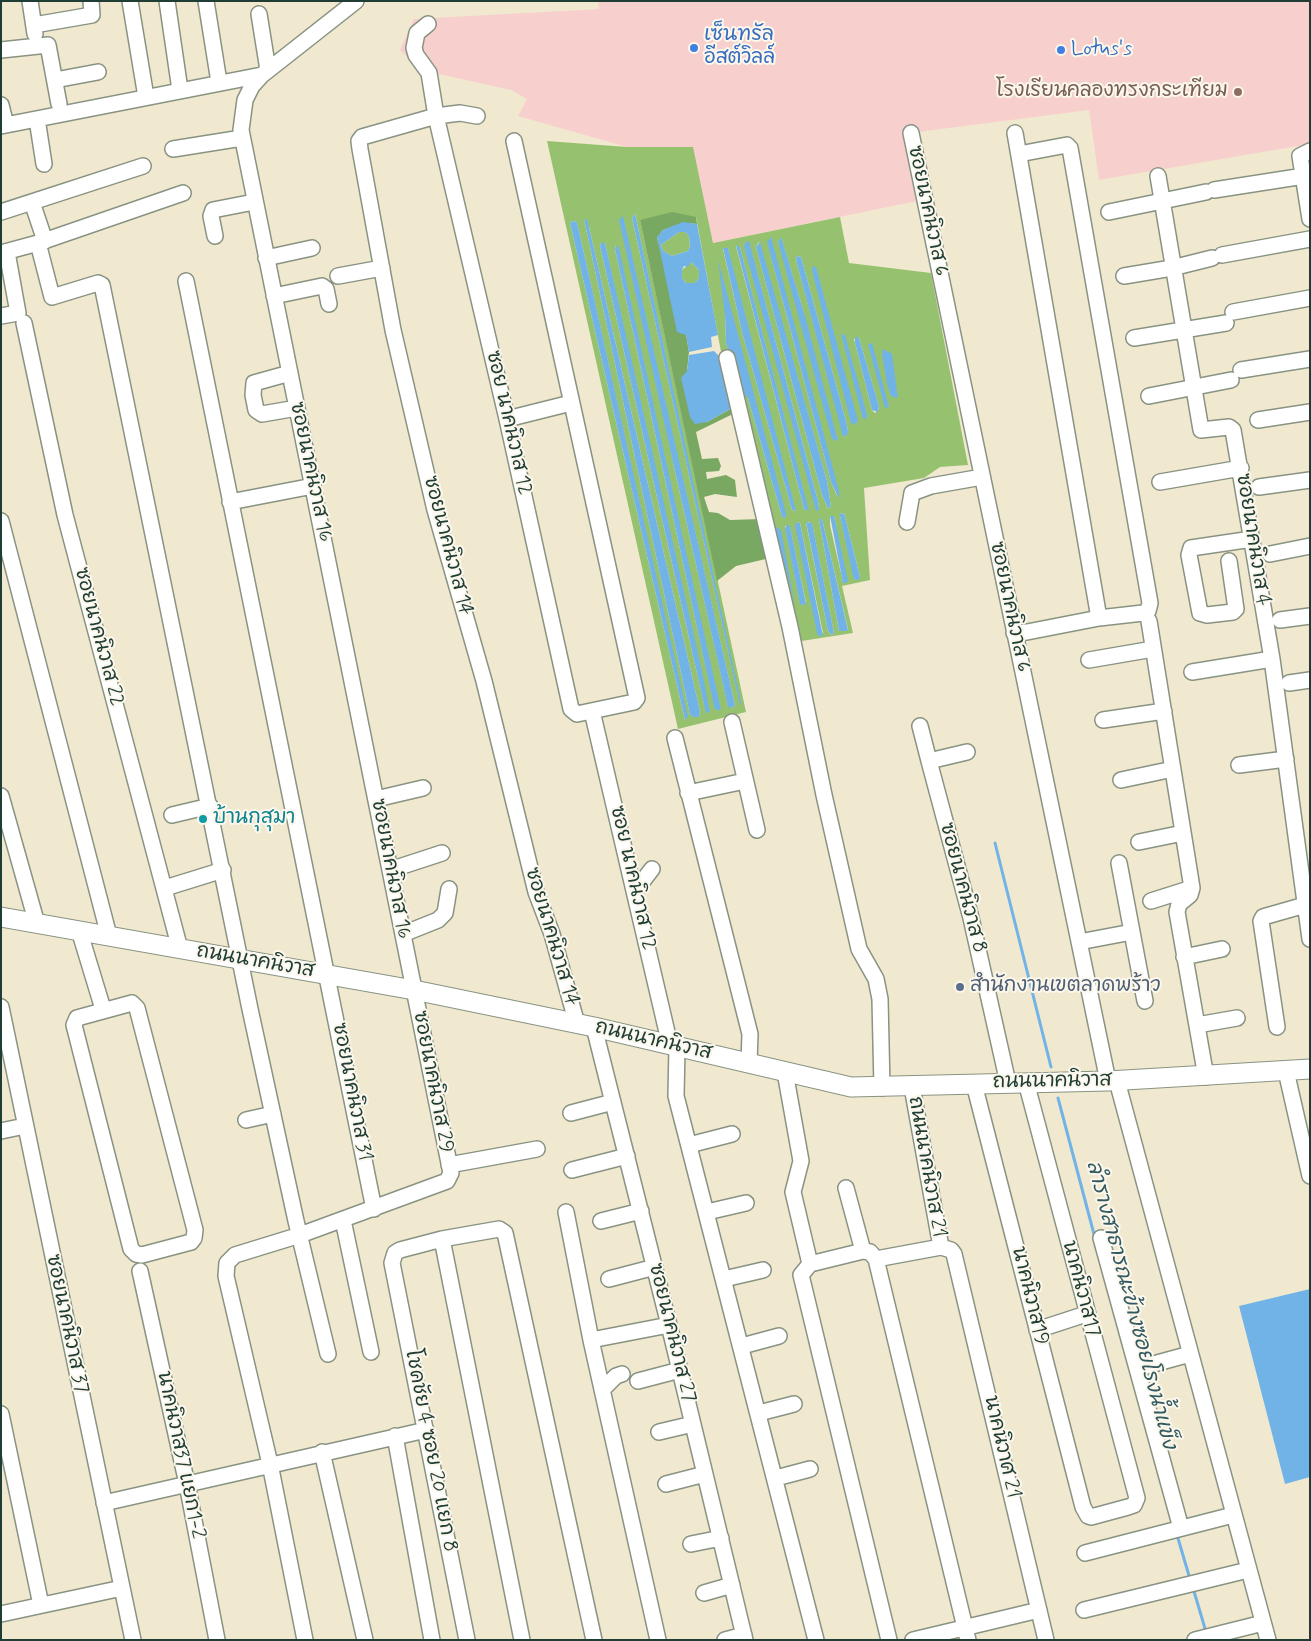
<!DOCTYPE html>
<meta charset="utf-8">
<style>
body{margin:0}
#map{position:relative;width:1311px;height:1641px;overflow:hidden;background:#f1e9cf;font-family:Mynerve,sans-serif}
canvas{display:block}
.frame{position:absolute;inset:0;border:2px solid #1f3d34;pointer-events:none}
</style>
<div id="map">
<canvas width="1311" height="1641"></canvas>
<div class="frame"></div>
</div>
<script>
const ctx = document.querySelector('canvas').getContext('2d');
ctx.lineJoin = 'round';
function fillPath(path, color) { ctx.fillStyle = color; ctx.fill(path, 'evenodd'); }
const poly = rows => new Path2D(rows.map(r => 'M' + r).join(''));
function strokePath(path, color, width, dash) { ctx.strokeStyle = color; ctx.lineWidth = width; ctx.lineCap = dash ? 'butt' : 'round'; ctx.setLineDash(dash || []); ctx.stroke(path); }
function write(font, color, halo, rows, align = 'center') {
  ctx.font = font + ' Mynerve,"Playpen Sans Thai",sans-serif'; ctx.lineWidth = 4; ctx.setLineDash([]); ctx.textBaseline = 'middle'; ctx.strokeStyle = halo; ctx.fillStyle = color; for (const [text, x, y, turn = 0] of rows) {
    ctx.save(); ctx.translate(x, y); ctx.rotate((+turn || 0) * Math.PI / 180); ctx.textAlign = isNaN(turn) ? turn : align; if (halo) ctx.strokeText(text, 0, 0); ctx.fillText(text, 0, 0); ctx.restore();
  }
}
fillPath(poly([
 [598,1,1310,1,1310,144,1099,180,1089,110,918,132,905,137,917,201,713,243,692,147,627,147,518,116,527,99,511,90,420,70,400,50,414,19,599,9]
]), '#f7d0ce');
fillPath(poly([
 [547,141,627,147,693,147,713,243,840,217,849,263,931,273,968,465,940,467,924,478,864,488,870,580,842,586,853,633,795,642,766,514,748,414,735,394,724,368,696,217,640,220,746,712,678,729],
 [635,214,740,704,632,218],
 [622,217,735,705,732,708,728,706,676,476],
 [584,219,589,227,700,711,699,717,690,715],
 [573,221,577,222,687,717,685,720,570,223],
 [781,238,805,316,778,242],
 [749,241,818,501,819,510],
 [759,242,827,481,831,507,828,508,822,495,756,247],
 [767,242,838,498,831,482],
 [601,243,605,243,706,713,600,246],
 [616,245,714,706,615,249],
 [736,246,740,247,808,510,804,509],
 [728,248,736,286,795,511,792,510,742,332,723,249],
 [797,256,801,257,846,421,848,431,844,437,796,260],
 [725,315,786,518,782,517,748,398,726,343],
 [859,338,879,406,879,409,875,413,872,410,855,343,854,339],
 [844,513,860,577,855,580,840,516,840,514],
 [834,516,846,583,843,582,830,525,830,517],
 [819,519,822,519,848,629,846,631,839,631],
 [797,522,800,523,823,633,819,636,797,534],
 [809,522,812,524,834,633,832,635,828,631,806,523],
 [785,526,790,527,806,603,803,605,800,603],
 [679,232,685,232,689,236,690,246,688,251,672,256,663,251,661,245],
 [691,262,699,270,699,278,695,283,686,283,682,278,682,270]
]), '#96c270');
fillPath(poly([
 [672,212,696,217,697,224,683,223,663,230,657,238,686,334,689,352,687,371,707,422,732,408,735,413,696,432,702,459,718,458,721,466,719,471,706,472,707,479,726,475,735,480,737,497,715,494,704,497,709,512,718,513,730,520,761,519,770,558,736,566,717,581,640,220]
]), '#78a862');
fillPath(poly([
 [635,214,741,702,740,705,632,218],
 [623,216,735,705,732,708,728,707,676,476,619,220],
 [584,219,587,220,589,227,700,711,699,717,694,717,690,715],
 [573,221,577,222,688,717,685,720,570,223],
 [683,222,697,224,718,335,711,337,712,347,689,352,686,335,677,332,657,237,663,230],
 [679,232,685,232,689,236,690,246,688,251,672,256,663,251,661,245],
 [691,262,699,270,699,278,695,283,686,283,682,278,682,270,684,266,688,267],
 [771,237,839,491,839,499,831,482,767,242],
 [781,237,805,316,838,441,832,439,778,242],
 [749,241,818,501,819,510,816,511,744,246,746,242],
 [760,242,827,481,831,507,828,508,822,495,756,247],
 [601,243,605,243,702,671,710,712,706,713,600,246],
 [616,245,619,248,721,710,716,710,714,706,615,249],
 [736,245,740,247,809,511,804,509],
 [723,248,728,248,796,511,792,510,742,332],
 [797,256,801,257,846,421,848,431,847,435,843,437,796,260],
 [718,260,786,513,786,518,782,517,748,398,741,391,726,343,725,315],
 [813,266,816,267,857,417,858,421,854,425,851,423,812,271],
 [841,334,845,335,865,407,867,416,866,419,863,419],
 [855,337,859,338,879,406,878,412,872,410,855,343],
 [872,343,889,407,885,408,870,352,868,344],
 [883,349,892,354,898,398,891,396,887,384,882,355],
 [714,351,718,355,727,381,732,408,707,422,695,424,690,417,681,378,687,371,689,355],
 [844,513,860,577,859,580,855,580,853,576,840,516,840,514],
 [830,516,834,516,848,581,846,583,843,583],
 [819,519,822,519,848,630,846,631,839,631],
 [797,522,800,523,823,636,819,636,817,633,795,526],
 [806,522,812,523,834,633,832,635,828,631],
 [787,525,790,526,806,604,803,605,800,604,785,528],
 [777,527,781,530,795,606,776,530],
 [1310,1289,1310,1477,1285,1484,1239,1306]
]), '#72b3e7');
strokePath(poly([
 [995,843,1051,1067],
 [1058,1098,1095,1238],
 [1177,1535,1190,1579],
 [1193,1588,1206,1632]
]), '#72b3e7', 3);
const minor = poly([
 [30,1,35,34],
 [130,1,146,97],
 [167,1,180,90],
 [206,1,219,82],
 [259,14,268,70],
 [428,24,417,33,414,48,416,55,429,73,436,116,507,419,571,709,577,714,634,702,637,698,514,141],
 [34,25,92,15,91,1],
 [1,50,48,45,59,104],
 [55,80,98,72],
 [1,105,4,117],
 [477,116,460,113,436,116,362,137,359,141,360,149,393,330,435,510,484,681,536,892,552,934,577,1024],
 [37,119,44,164],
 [1,126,262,75],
 [911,133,1108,1081],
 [1015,133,1099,618],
 [173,149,242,138],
 [1310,151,1300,156,1310,219],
 [1158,176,1201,430,1229,427,1233,430,1272,659,1310,939],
 [1214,190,1304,176],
 [32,202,45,241],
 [1,212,143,166],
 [1109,212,1206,192],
 [215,236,211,216,213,210,254,202],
 [38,243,52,297,98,283,102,285,250,1009,296,1221,328,1354],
 [1,253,38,243,183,193],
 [1222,255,1310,239],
 [266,258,312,248],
 [338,276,382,268],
 [1124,276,1172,268,1212,258],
 [186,281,374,1209],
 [274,296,322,286,326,289,329,304],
 [1233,312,1310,298],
 [1,316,18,313,7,252],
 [24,323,65,515,180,949],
 [1134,338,1226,323],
 [727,358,790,627,824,795,859,949,876,979,880,999,882,1088],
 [1241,370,1310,359],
 [290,373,254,383,253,395,256,410,262,414,297,408],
 [1149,396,1231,380],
 [507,419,571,403],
 [1258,420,1310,412],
 [1160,482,1241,468],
 [1259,487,1310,480],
 [230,502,313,486],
 [1,521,109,936],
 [907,522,912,493,931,486,982,477],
 [1270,554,1310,546],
 [1229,561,1236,609,1233,612,1207,615,1200,613,1189,555,1191,548,1252,539],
 [1280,620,1310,616],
 [1149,621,1192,888,1190,895,1179,904,1177,912,1206,1077],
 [1014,633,1027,632,1099,618,1143,613,1148,611,1150,603,1070,148,1067,145,1019,154],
 [1089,660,1153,649],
 [1192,672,1272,659],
 [1289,683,1310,680],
 [592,711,670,1045],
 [1103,720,1164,711],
 [732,722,757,830],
 [920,726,929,761],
 [675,738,750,1034,749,1063],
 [967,752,929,761,971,918,1008,1083],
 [1239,765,1286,759],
 [1121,780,1173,769],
 [688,793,745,781],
 [1,796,37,924],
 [376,799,423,788],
 [172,815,210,806],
 [1139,842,1183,833],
 [1119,863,1145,1001],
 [390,870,442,853],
 [165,888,223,870],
 [635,891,652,869],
 [1151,901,1192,888],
 [79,930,103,1009],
 [403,934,438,920,445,913,449,889],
 [1079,942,1132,932],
 [1184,957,1222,949],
 [132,1003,137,1008,195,1230,194,1238,191,1242,142,1255,136,1254,131,1249,74,1025,77,1018,132,1003],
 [1,1007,133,1640],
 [1197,1025,1237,1018],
 [594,1027,669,1325,745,1640],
 [1277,1027,1261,921,1263,917,1305,905],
 [677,1047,676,1096,816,1640],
 [1286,1071,1310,1176],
 [785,1072,801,1161,793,1192,810,1264],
 [1117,1081,1268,1640],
 [974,1084,1083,1507,1088,1516,1091,1517,1128,1507,1134,1505,1137,1498,1026,1082],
 [912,1087,941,1247],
 [571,1113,613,1102],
 [246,1120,273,1114],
 [1,1131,25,1126],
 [689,1145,732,1134],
 [449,1165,537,1149],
 [572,1170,627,1156],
 [846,1188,863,1251],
 [566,1212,591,1340,658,1640],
 [707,1212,746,1203],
 [343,1220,371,1352],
 [601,1221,641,1211],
 [1101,1238,1181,1528],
 [442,1239,522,1640],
 [876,1259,968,1640],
 [140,1271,187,1484,217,1640],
 [609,1279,655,1267],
 [724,1279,763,1270],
 [1037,1330,1086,1314],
 [591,1340,669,1325],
 [742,1346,779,1336],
 [1139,1368,1190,1354],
 [638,1381,680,1370],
 [602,1390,616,1376,622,1374],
 [759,1413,794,1404],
 [1,1414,41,1605],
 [659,1432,693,1424],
 [395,1436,432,1640],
 [322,1452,365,1640],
 [776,1478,810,1469],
 [666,1484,705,1474],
 [104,1503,426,1430],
 [691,1544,721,1538],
 [1085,1553,1233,1515],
 [704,1593,732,1585],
 [1084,1610,1248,1570],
 [1,1614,122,1588],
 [305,1640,270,1464,226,1276,227,1263,235,1255,300,1235,447,1181,451,1173,241,130,245,100,252,86,262,75,356,1],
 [467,1640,392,1263,395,1253,400,1250,442,1239,499,1229,505,1233,594,1640],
 [725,1640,744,1635],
 [889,1640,801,1275,810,1264,863,1251,870,1252,876,1259,941,1247,951,1250,954,1254,1046,1640],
 [913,1640,1039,1610],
 [1195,1640,1263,1623]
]);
const major = poly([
 [1,917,414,990,594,1027,851,1087,1108,1081,1310,1069]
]);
strokePath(minor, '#889382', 18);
strokePath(major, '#889382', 21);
strokePath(minor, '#fff', 15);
strokePath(major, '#fff', 19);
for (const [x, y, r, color] of [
 [694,48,5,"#3f7fe0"],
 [1061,50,5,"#3f7fe0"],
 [1238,92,5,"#8d6e63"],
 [203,819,5,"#0f9aa8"],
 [960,987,5,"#5c6f8a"]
]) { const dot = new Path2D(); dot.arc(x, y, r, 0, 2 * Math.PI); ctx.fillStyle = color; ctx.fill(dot); strokePath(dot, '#fbf7ec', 2); }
write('20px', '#366cbe', '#fbf7ec', [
 ["เซ็นทรัล",704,36],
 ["อีสต์วิลล์",704,59],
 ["Lotus's",1071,50]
], 'left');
write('20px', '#785e54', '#fbf7ec', [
 ["โรงเรียนคลองทรงกระเทียม",1228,92]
], 'right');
write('20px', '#1f3d34', '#fbf7ec', [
 ["ซอยนาคนิวาส 6",927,211,78],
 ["ซอย นาคนิวาส 12",508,423,77],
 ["ซอยนาคนิวาส 16",310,472,78],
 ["ซอยนาคนิวาส 4",1252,540,81],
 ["ซอยนาคนิวาส 14",447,546,75],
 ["ซอยนาคนิวาส 6",1009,607,78],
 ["ซอยนาคนิวาส 22",98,637,75],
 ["ซอยนาคนิวาส 16",390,869,79],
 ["ซอย นาคนิวาส 12",632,878,77],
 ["ซอยนาคนิวาส 8",962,888,75],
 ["ซอยนาคนิวาส 14",551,937,73],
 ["ถนนนาคนิวาส",255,962,10],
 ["ถนนนาคนิวาส",653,1041,13],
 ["ซอยนาคนิวาส 29",432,1082,79],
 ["ถนนนาคนิวาส",1052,1082,-1],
 ["ซอยนาคนิวาส 31",351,1092,79],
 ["ถนนนาคนิวาส 21",926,1167,80],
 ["นาคนิวาส17",1080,1289,75],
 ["นาคนิวาส19",1029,1296,76],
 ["ซอยนาคนิวาส 37",66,1324,78],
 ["ซอยนาคนิวาส 27",671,1333,76],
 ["นาคนิวาศ 21",1001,1447,77],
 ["โชคชัย 4 ซอย 20 แยก 8",430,1451,79],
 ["นาคนิวาส37 แยก1-2",180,1455,78]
]);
write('20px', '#0d838f', '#fbf7ec', [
 ["บ้านกุสุมา",213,819]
], 'left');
write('20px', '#4e5e75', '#fbf7ec', [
 ["สำนักงานเขตลาดพร้าว",970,987]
], 'left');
write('italic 21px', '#345a61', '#fbf7ec', [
 ["ลำรางสาธารณะข้างซอยโรงน้ำแข็ง",1130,1305,75]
]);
</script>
